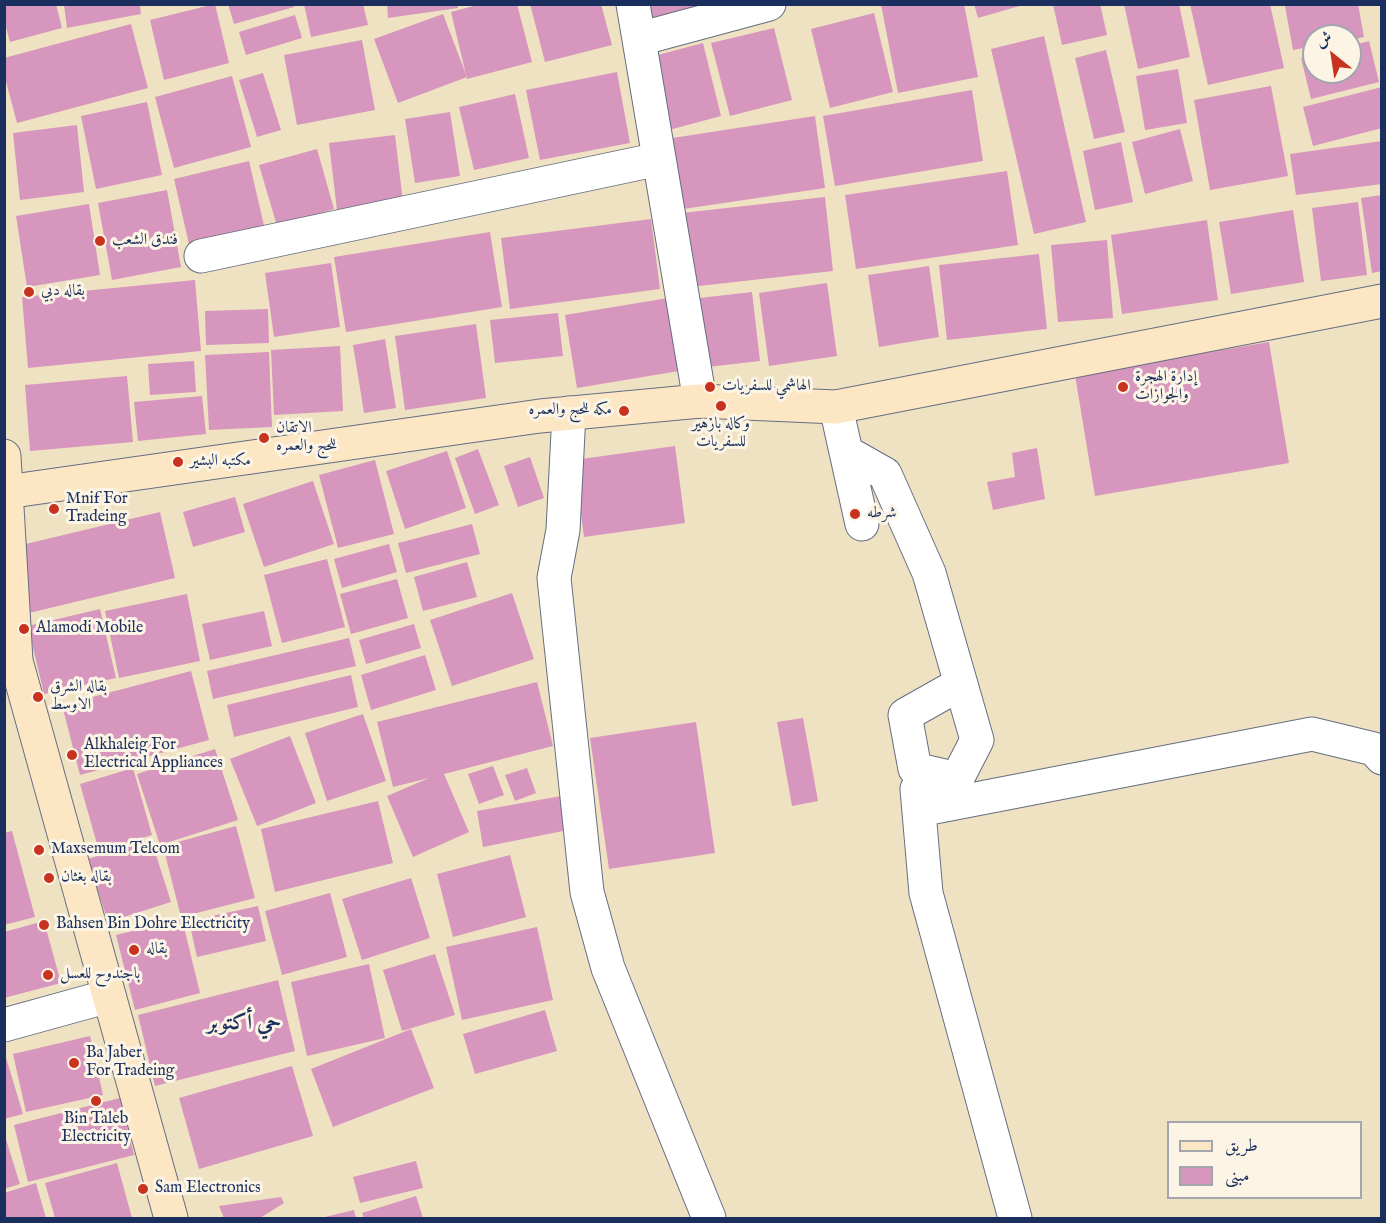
<!DOCTYPE html>
<meta charset="utf-8">
<style>
body{margin:0}
#map{position:relative;width:1386px;height:1223px;overflow:hidden;background:#efe2c2;font-family:"IM FELL English",Amiri,serif}
canvas{display:block}
.frame{position:absolute;inset:0;border:6px solid #1b2f5e;pointer-events:none}
.legend{position:absolute;left:1167px;top:1121px;width:195px;height:78px;box-sizing:border-box;background:#fcf5e5;border:2px solid #a2a6af;margin:0;padding:8px 10px;list-style:none;font-size:18px;color:#1b2f5e}
.legend li{display:flex;align-items:center;gap:12px;height:30px}
.legend b{width:30px;border:2px solid #a2a6af}
.north{position:absolute;left:1302px;top:24px;width:60px;height:60px;box-sizing:border-box;background:#fcf5e5;border:2px solid #a2a6af;border-radius:50%;rotate:330deg;font-size:16px;font-weight:700;line-height:24px;text-align:center;color:#1b2f5e}
.north::after{content:'';display:block;margin:auto;width:21px;height:27px;background:#c8321e;clip-path:polygon(50% 0,100% 100%,50% 72%,0 100%)}
</style>
<div id="map">
<canvas width="1386" height="1223"></canvas>
<div class="frame"></div>
<ul class="legend">
<li><b style="height:8px;background:#fce6c4"></b>طريق</li>
<li><b style="height:16px;background:#d796bd"></b>مبنى</li>
</ul>
<div class="north">ش</div>
</div>
<script>
const ctx = document.querySelector('canvas').getContext('2d');
ctx.lineJoin = 'round';
function fillPath(path, color) { ctx.fillStyle = color; ctx.fill(path, 'evenodd'); }
const poly = rows => new Path2D(rows.map(r => 'M' + r).join(''));
function strokePath(path, color, width, dash) { ctx.strokeStyle = color; ctx.lineWidth = width; ctx.lineCap = dash ? 'butt' : 'round'; ctx.setLineDash(dash || []); ctx.stroke(path); }
function write(font, color, halo, rows, align = 'center') {
  ctx.font = font + ' "IM FELL English",Amiri,serif'; ctx.lineWidth = 6; ctx.setLineDash([]); ctx.textBaseline = 'middle'; ctx.strokeStyle = halo; ctx.fillStyle = color; for (const [text, x, y, turn = 0] of rows) {
    ctx.save(); ctx.translate(x, y); ctx.rotate((+turn || 0) * Math.PI / 180); ctx.textAlign = isNaN(turn) ? turn : align; if (halo) ctx.strokeText(text, 0, 0); ctx.fillText(text, 0, 0); ctx.restore();
  }
}
fillPath(poly([
 [4,4,56,4,62,28,10,42,4,20],
 [215,4,229,63,164,80,150,20],
 [228,4,294,4,294,7,234,24],
 [304,4,363,4,368,25,311,37],
 [387,4,458,4,458,8,388,18],
 [481,4,517,4,532,62,467,79,451,12],
 [530,4,601,4,612,45,545,62],
 [621,4,693,4,696,17,632,37],
 [881,4,964,4,978,77,898,93],
 [974,4,1023,4,1023,5,978,18],
 [1053,4,1100,4,1107,35,1062,45],
 [1124,4,1179,4,1190,57,1138,69],
 [1190,4,1270,4,1284,68,1208,85],
 [1292,4,1358,4,1364,37,1350,40,1350,36,1314,36,1314,46,1293,50,1285,6],
 [64,5,140,5,141,14,67,28],
 [874,13,893,92,830,108,811,29],
 [443,14,467,77,398,103,374,39],
 [295,15,302,38,246,55,239,32],
 [131,24,148,88,17,123,4,74,4,58],
 [774,28,792,100,730,116,711,43],
 [1044,36,1086,222,1034,234,991,49],
 [362,40,375,110,297,125,284,55],
 [1369,41,1379,82,1311,99,1301,58,1314,55,1314,72,1350,72,1350,46],
 [703,43,721,116,669,130,650,57],
 [1106,50,1125,132,1094,139,1075,58],
 [1178,69,1187,123,1145,130,1136,76],
 [617,72,630,143,540,160,526,90],
 [263,73,281,130,257,137,239,80],
 [232,76,251,147,174,168,155,97],
 [1271,86,1288,176,1210,190,1194,100],
 [1382,87,1382,128,1313,146,1303,107],
 [972,90,983,161,835,186,823,116],
 [515,94,529,158,474,170,459,107],
 [147,102,162,175,96,189,81,116],
 [450,112,460,176,415,183,405,119],
 [815,116,825,188,663,212,653,141],
 [77,125,84,192,20,200,13,133],
 [1180,129,1193,181,1145,194,1132,142],
 [395,135,403,202,337,210,329,143],
 [1382,141,1382,184,1296,195,1290,154],
 [1121,142,1133,202,1095,210,1083,151],
 [317,149,334,209,277,226,259,165],
 [249,161,266,234,191,253,174,179],
 [1007,171,1018,245,856,269,845,195],
 [167,190,181,267,112,280,98,203],
 [1382,195,1382,271,1372,273,1361,198],
 [825,197,833,271,690,287,682,213],
 [1358,202,1367,275,1321,281,1312,208],
 [89,204,100,275,27,287,16,216],
 [1293,210,1304,282,1231,294,1219,222],
 [651,219,660,289,510,309,501,238],
 [1207,220,1218,300,1122,314,1111,235],
 [490,232,502,307,346,332,334,257],
 [1107,240,1113,318,1058,322,1051,245],
 [1039,254,1047,329,947,340,939,265],
 [331,263,340,327,274,337,265,273],
 [929,266,939,337,879,347,868,275],
 [195,280,201,351,28,368,22,297],
 [827,283,837,356,769,366,759,293],
 [752,292,760,361,699,368,691,299],
 [668,298,679,371,577,388,565,315],
 [268,309,269,343,206,345,205,311],
 [558,313,563,356,495,363,490,320],
 [476,324,486,398,405,410,395,336],
 [385,339,396,408,364,413,353,345],
 [1269,342,1289,463,1095,496,1075,375],
 [340,346,343,411,274,415,271,350],
 [269,352,272,427,209,430,205,355],
 [194,361,196,392,150,395,148,364],
 [127,376,133,442,30,451,25,385],
 [202,396,206,434,138,441,134,402],
 [675,446,685,523,584,537,574,460],
 [1037,448,1045,499,993,510,987,482,1015,477,1012,453],
 [478,449,499,505,475,514,455,458],
 [447,451,466,508,405,529,386,471],
 [530,457,544,498,518,507,504,466],
 [375,460,394,534,338,548,319,475],
 [313,481,334,544,264,567,243,504],
 [235,497,245,532,193,547,183,512],
 [160,512,175,578,29,613,13,547],
 [472,524,480,554,406,573,398,543],
 [389,544,397,572,342,588,334,559],
 [327,559,345,627,282,643,264,575],
 [467,562,477,597,423,611,414,577],
 [397,579,408,618,351,634,340,594],
 [512,593,534,659,452,686,430,620],
 [187,594,200,661,119,678,105,611],
 [100,609,116,678,44,694,28,626],
 [264,611,272,646,210,660,202,624],
 [414,624,421,648,366,664,359,640],
 [349,638,356,666,213,699,207,671],
 [425,655,436,690,371,710,361,675],
 [191,671,209,740,80,775,62,705],
 [351,675,358,707,234,737,227,705],
 [537,682,553,746,444,774,469,832,413,857,387,796,429,778,393,787,377,722],
 [363,714,386,781,327,801,305,733],
 [803,718,818,801,792,806,777,722],
 [696,722,715,853,609,869,590,738],
 [290,736,316,803,257,826,230,759],
 [215,749,238,820,160,845,137,774],
 [493,766,504,795,479,804,468,774],
 [133,768,152,835,99,851,80,784],
 [527,768,536,793,515,801,505,775],
 [567,795,573,829,483,847,477,811],
 [378,801,393,863,275,892,261,829],
 [236,826,255,898,181,917,163,846],
 [12,831,35,917,4,925,4,833],
 [151,839,171,902,108,922,88,859],
 [510,855,526,917,453,937,437,874],
 [411,878,430,938,362,960,342,899],
 [330,893,347,957,282,975,265,911],
 [258,906,266,941,197,957,189,921],
 [182,919,200,993,135,1010,116,935],
 [44,921,61,983,4,998,4,932],
 [537,927,553,1000,462,1020,446,947],
 [435,954,455,1015,402,1031,383,970],
 [369,964,385,1038,307,1056,291,982],
 [278,980,295,1051,155,1086,138,1015],
 [545,1010,557,1051,475,1074,463,1034],
 [411,1029,434,1088,333,1127,311,1069],
 [90,1036,103,1095,26,1112,13,1054],
 [4,1051,23,1114,4,1119],
 [292,1066,313,1136,199,1169,179,1098],
 [120,1098,134,1155,28,1182,14,1125],
 [4,1133,20,1184,4,1189],
 [416,1161,423,1188,360,1203,353,1177],
 [117,1163,132,1218,55,1218,45,1183],
 [36,1183,46,1218,4,1218,4,1193],
 [416,1196,423,1218,364,1218,362,1213],
 [281,1197,284,1203,260,1218,224,1218,219,1206],
 [354,1210,356,1218,321,1218]
]), '#d796bd');
const street = poly([
 [633,4,700,401],
 [639,39,769,4],
 [201,256,659,159],
 [836,407,862,524],
 [569,413,563,530,554,578,587,892,608,968,709,1218],
 [846,452,885,474,929,573,977,740,957,779,915,769,905,715,960,684],
 [917,789,926,893,1015,1218],
 [919,810,1312,734,1374,749,1382,758],
 [4,1025,109,996]
]);
const secondary = poly([
 [4,456,16,661,171,1218],
 [6,492,540,416,700,401,836,407,1382,301]
]);
strokePath(street, '#656e81', 35);
strokePath(secondary, '#656e81', 35);
strokePath(street, '#fff', 33);
strokePath(secondary, '#fce6c4', 33);
for (const [x, y, r, color] of [
 [100,241,6,"#c8321e"],
 [29,292,6,"#c8321e"],
 [710,387,6,"#c8321e"],
 [1123,387,6,"#c8321e"],
 [721,406,6,"#c8321e"],
 [624,411,6,"#c8321e"],
 [264,438,6,"#c8321e"],
 [178,462,6,"#c8321e"],
 [54,509,6,"#c8321e"],
 [855,514,6,"#c8321e"],
 [24,629,6,"#c8321e"],
 [38,697,6,"#c8321e"],
 [72,755,6,"#c8321e"],
 [39,850,6,"#c8321e"],
 [49,878,6,"#c8321e"],
 [44,925,6,"#c8321e"],
 [134,950,6,"#c8321e"],
 [48,975,6,"#c8321e"],
 [74,1063,6,"#c8321e"],
 [96,1101,6,"#c8321e"],
 [143,1189,6,"#c8321e"]
]) { const dot = new Path2D(); dot.arc(x, y, r, 0, 2 * Math.PI); ctx.fillStyle = color; ctx.fill(dot); strokePath(dot, '#fcf5e5', 2); }
write('16px', '#1b2f5e', '#fcf5e5', [
 ["فندق الشعب",112,241],
 ["بقاله دبي",41,292],
 ["إدارة الهجرة",1135,378],
 ["والجوازات",1135,396],
 ["الهاشمي للسفريات",722,387],
 ["مكه للحج والعمره",612,411,"right"],
 ["وكاله بازهير",721,425,"center"],
 ["للسفريات",721,443,"center"],
 ["الاتقان",276,429],
 ["للحج والعمره",276,447],
 ["مكتبه البشير",190,462],
 ["Mnif For",66,500],
 ["Tradeing",66,518],
 ["شرطه",867,514],
 ["Alamodi Mobile",36,629],
 ["بقاله الشرق",50,688],
 ["الاوسط",50,706],
 ["Alkhaleig For",84,746],
 ["Electrical Appliances",84,764],
 ["Maxsemum Telcom",51,850],
 ["بقاله بغثان",61,878],
 ["Bahsen Bin Dohre Electricity",56,925],
 ["بقاله",146,950],
 ["باجندوح للعسل",60,975],
 ["Ba Jaber",86,1054],
 ["For Tradeing",86,1072],
 ["Bin Taleb",96,1120,"center"],
 ["Electricity",96,1138,"center"],
 ["Sam Electronics",155,1189]
], 'left');
write('bold 22px', '#1b2f5e', '#fcf5e5', [
 ["حي أكتوبر",244,1024]
]);
</script>
